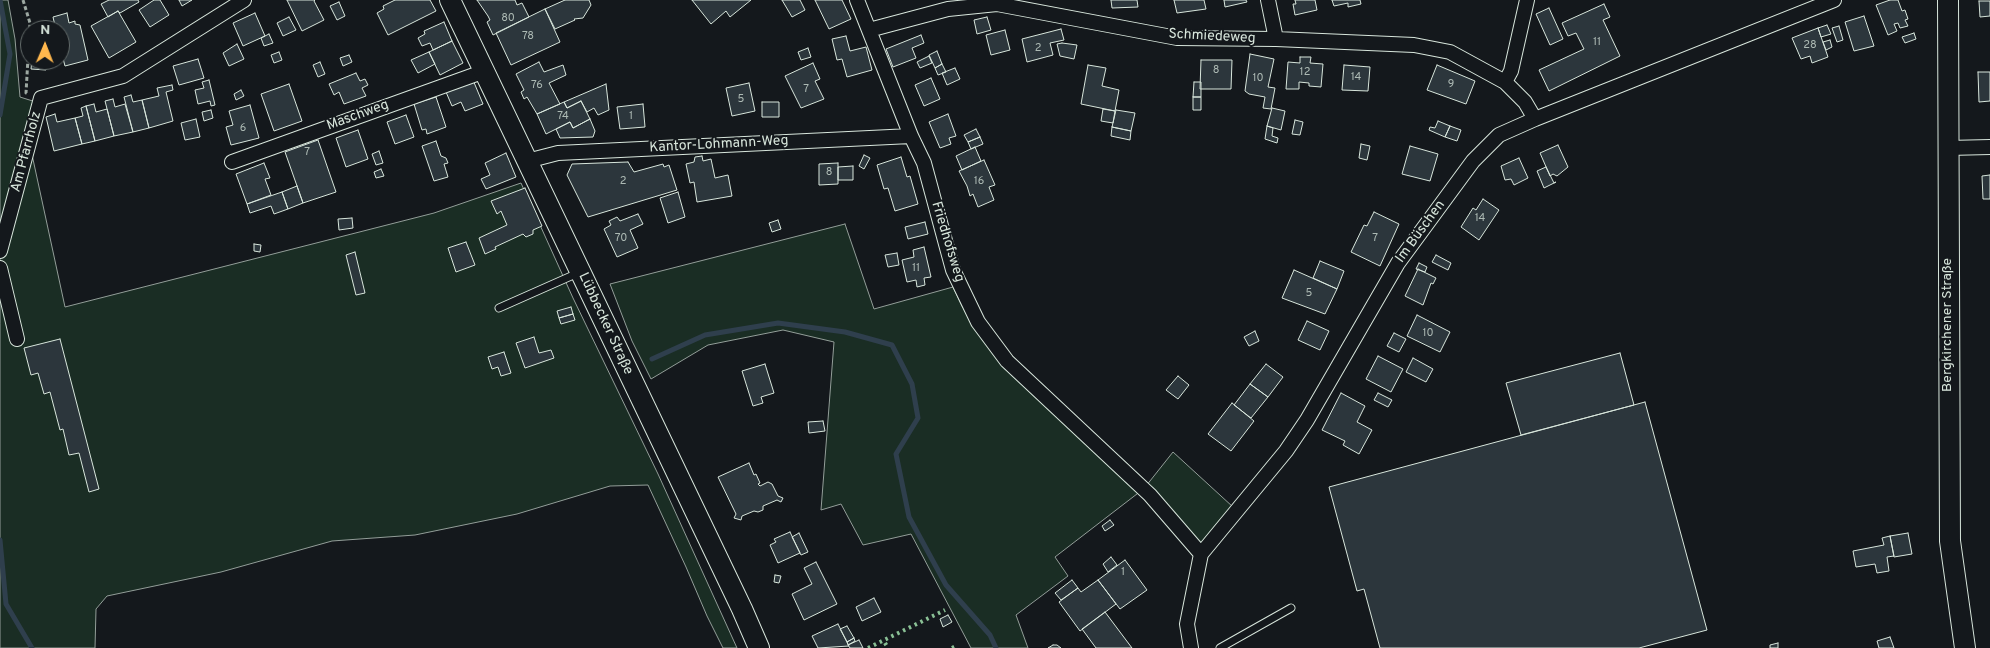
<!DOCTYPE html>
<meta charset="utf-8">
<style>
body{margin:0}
#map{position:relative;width:1990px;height:648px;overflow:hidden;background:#14181c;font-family:Overpass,sans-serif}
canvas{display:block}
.north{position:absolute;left:20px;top:20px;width:50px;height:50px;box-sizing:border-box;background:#14181c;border:1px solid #626a69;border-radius:50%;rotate:1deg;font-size:14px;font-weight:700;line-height:20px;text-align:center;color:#d8e6dc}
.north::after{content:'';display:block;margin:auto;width:18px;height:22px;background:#ffb74d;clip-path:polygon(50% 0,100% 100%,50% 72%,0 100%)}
</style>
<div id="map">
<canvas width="1990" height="648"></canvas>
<div class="north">N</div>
</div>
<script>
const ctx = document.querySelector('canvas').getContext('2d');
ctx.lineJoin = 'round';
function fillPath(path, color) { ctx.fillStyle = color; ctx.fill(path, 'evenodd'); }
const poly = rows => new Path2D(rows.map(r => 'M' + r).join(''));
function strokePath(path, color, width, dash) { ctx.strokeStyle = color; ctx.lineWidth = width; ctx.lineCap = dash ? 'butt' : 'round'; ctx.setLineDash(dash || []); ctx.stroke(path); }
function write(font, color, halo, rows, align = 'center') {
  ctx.font = font + ' Overpass,sans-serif'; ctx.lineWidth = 4; ctx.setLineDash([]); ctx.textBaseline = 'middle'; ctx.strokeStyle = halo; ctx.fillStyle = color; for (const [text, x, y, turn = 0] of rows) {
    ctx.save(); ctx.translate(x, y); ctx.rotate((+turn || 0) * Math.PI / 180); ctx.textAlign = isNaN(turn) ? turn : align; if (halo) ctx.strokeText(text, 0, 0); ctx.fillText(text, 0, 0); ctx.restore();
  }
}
const green = poly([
 [0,0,8,0,15,39,20,97,39,103,31,150,65,307,434,213,521,183,573,298,658,474,737,648,723,648,707,616,686,567,648,485,610,486,517,514,415,535,332,541,221,572,107,596,96,609,95,648,0,648,0,0],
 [845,224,874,309,953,287,962,306,974,326,1146,486,1173,452,1233,507,1200,550,1146,487,1055,557,1068,576,1016,615,1028,648,971,648,911,534,863,545,841,504,821,510,834,342,783,330,708,345,651,379,632,341,610,284,845,224]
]);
fillPath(green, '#1a2d24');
strokePath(green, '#939e99', 1);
strokePath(poly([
 [0,115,10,54,0,0],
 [652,359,705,335,778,323,845,332,892,345,912,384,918,418,896,454,909,517,946,585,990,635,996,648],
 [0,540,6,604,32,648]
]), '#2f3f4d', 5);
const building = poly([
 [109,0,138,0,139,2,120,13,118,11,108,17,101,4,109,0],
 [154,0,160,0,169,15,150,27,139,10,154,0],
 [179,0,192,0,182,6,179,0],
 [287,0,315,0,314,1,324,20,302,31,287,0],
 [395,0,430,0,436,11,388,35,377,13,384,9,383,6,395,0],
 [477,0,515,0,517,5,522,3,529,17,493,35,487,22,490,20,488,16,477,0],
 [565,0,589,0,591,5,583,18,574,19,575,20,555,29,545,9,565,0],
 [692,0,751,0,730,17,726,11,711,24,692,0],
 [782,0,800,0,805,10,792,17,782,0],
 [815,0,842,0,851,19,829,29,815,0],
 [1111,0,1137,0,1138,7,1112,8,1111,0],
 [1174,0,1204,0,1206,9,1177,13,1174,0],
 [1224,0,1246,0,1247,2,1225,7,1224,0],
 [1295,0,1315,0,1317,10,1295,15,1293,4,1296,4,1295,0],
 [1332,0,1360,0,1361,4,1348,7,1348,3,1334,6,1332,0],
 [1890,0,1898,0,1902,11,1905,10,1908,19,1905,20,1908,26,1900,28,1898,23,1894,24,1897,31,1888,35,1876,5,1890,0],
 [1979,1,1990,1,1990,16,1980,17,1979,1],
 [339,2,345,16,337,20,330,6,339,2],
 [1604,4,1610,17,1603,20,1620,56,1549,91,1539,70,1584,49,1576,33,1568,36,1562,23,1604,4],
 [1549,8,1563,39,1550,45,1536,14,1549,8],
 [545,9,560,42,511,65,496,33,545,9],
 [118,11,136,42,109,58,91,26,118,11],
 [67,13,69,23,75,21,75,24,80,25,88,60,65,66,60,47,60,30,56,30,53,17,67,13],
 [255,13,265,36,243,46,233,23,255,13],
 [1864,16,1874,46,1854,51,1845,22,1864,16],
 [289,17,296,30,283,36,277,23,289,17],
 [987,17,991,30,977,34,974,20,987,17],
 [444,22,452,41,433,50,430,43,422,46,418,38,425,34,424,31,444,22],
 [1827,25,1831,34,1821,37,1818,28,1827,25],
 [1839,26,1843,40,1837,42,1832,28,1839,26],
 [1818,28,1828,57,1812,63,1810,56,1801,59,1792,38,1818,28],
 [1061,29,1064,40,1050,43,1053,55,1027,62,1022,39,1061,29],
 [1005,30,1010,50,991,55,986,35,1005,30],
 [1914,33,1916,39,1905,43,1902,37,1914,33],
 [269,34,273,43,264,46,261,38,269,34],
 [921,35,924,43,912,48,916,58,893,67,886,49,921,35],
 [846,36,850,51,866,47,872,70,847,77,842,59,837,60,832,39,846,36],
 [1830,40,1832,47,1826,50,1823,42,1830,40],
 [452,41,463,63,440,75,429,52,452,41],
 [1062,43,1077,45,1074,59,1060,56,1057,44,1062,43],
 [237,44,244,59,229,66,223,53,237,44],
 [808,48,811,57,801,60,798,52,808,48],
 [937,51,942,64,935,68,929,55,937,51],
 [279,52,282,60,274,63,271,55,279,52],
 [429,52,435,64,418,73,411,60,429,52],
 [1250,54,1274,59,1268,87,1275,88,1271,109,1263,108,1265,97,1249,94,1245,91,1250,54],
 [349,55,352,62,343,66,340,58,349,55],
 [929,56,932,63,920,68,917,62,929,56],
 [1300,57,1311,57,1310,63,1323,64,1321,87,1309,86,1309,83,1299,82,1299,89,1286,89,1288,62,1300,63,1300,57],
 [198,59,204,78,179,85,173,66,198,59],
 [32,60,47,60,46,70,31,69,32,60],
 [1201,60,1232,60,1231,89,1200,89,1201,60],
 [320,62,325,74,318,77,313,65,320,62],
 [539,62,544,72,563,65,566,75,549,83,560,104,537,114,527,97,524,99,521,92,524,90,516,74,539,62],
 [813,63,820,79,815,81,824,99,801,108,785,76,813,63],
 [942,64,946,72,938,75,935,68,942,64],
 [1088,65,1106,68,1102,86,1119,90,1115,111,1081,104,1088,65],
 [1344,65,1370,67,1368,91,1342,90,1344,65],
 [1437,65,1475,81,1466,104,1427,90,1437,65],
 [955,68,960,79,947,85,942,73,955,68],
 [1978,72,1990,72,1990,101,1979,102,1978,72],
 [356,73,360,81,365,79,368,85,362,88,366,96,344,104,339,92,334,95,329,84,356,73],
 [931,78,940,99,924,106,915,85,931,78],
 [209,80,215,105,211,106,210,101,198,104,195,90,204,88,202,82,209,80],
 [473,80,483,104,465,111,461,102,452,106,446,92,473,80],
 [1194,82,1201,82,1201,97,1193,97,1194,82],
 [749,83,755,111,732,116,726,88,749,83],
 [289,84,302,121,274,131,261,94,289,84],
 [606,84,609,110,598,115,594,108,587,112,581,101,567,108,564,102,606,84],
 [172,85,173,90,166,92,173,121,149,128,142,100,159,96,157,88,172,85],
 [241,90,244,96,236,100,234,94,241,90],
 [131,95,133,102,142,100,149,128,133,132,124,97,131,95],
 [436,97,446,127,427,134,426,129,422,130,414,104,436,97],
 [1193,97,1201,97,1201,110,1193,110,1193,97],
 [113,99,115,107,125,104,133,132,114,136,105,101,113,99],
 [581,101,590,119,573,128,570,122,546,134,537,114,564,102,567,108,581,101],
 [762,102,779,102,779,117,762,117,762,102],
 [94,104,96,112,107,109,114,136,95,141,86,106,94,104],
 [643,104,645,127,620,129,617,107,643,104],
 [250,105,259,138,231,145,226,127,233,125,229,111,250,105],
 [86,106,95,141,82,144,75,118,83,116,81,108,86,106],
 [1272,108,1285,111,1281,130,1267,126,1272,108],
 [1103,109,1115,111,1113,123,1101,121,1103,109],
 [211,110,213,118,204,121,202,112,211,110],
 [1116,110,1135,113,1131,131,1112,127,1116,110],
 [55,114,57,122,75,118,82,144,54,151,46,117,55,114],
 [948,114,956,136,949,138,951,144,940,148,929,122,948,114],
 [406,115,414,137,395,144,387,122,406,115],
 [196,119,200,137,185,140,181,123,196,119],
 [590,119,595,131,593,137,560,138,556,129,570,122,573,128,590,119],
 [1295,120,1303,122,1300,135,1292,134,1295,120],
 [1438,121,1450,126,1445,137,1429,130,1430,127,1435,128,1438,121],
 [1267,126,1273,128,1272,136,1278,138,1277,143,1265,139,1267,126],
 [1450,126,1461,130,1457,141,1445,137,1450,126],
 [1112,127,1131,131,1130,140,1111,136,1112,127],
 [976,129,980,137,968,142,964,135,976,129],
 [358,130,368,159,346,167,336,138,358,130],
 [980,137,983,144,971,149,968,142,980,137],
 [318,140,336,192,303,203,285,152,318,140],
 [436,141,441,156,446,158,448,163,444,164,448,177,434,181,422,146,436,141],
 [1361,144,1370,146,1367,160,1359,158,1361,144],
 [1558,145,1568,167,1557,176,1553,174,1550,176,1540,153,1558,145],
 [1410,146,1438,154,1430,181,1402,174,1410,146],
 [975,147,981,161,962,170,956,156,975,147],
 [379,151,383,163,376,165,372,154,379,151],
 [506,153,516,177,486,189,481,179,490,175,485,163,506,153],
 [864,155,870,158,864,169,859,166,864,155],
 [702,156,703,161,711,159,715,178,728,175,732,196,697,202,694,182,690,183,686,164,694,162,695,157,702,156],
 [901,157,907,177,910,176,918,204,895,211,888,188,884,189,877,165,901,157],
 [1519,158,1528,178,1514,185,1511,179,1505,180,1501,166,1519,158],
 [984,160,995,185,989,187,994,200,978,207,973,194,970,196,967,186,959,171,984,160],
 [628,162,634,172,663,164,664,167,669,165,677,190,588,217,567,175,572,164,628,162],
 [264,163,270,178,265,179,271,195,247,204,236,174,264,163],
 [838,163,838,184,819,185,819,164,838,163],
 [853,166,853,180,838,180,838,167,853,166],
 [1546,167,1554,183,1556,182,1544,188,1537,171,1546,167],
 [381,169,384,176,376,178,374,172,381,169],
 [1990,175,1990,199,1983,199,1982,176,1990,175],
 [297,186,303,203,288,209,282,192,297,186],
 [525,188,542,226,533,230,533,234,526,237,523,234,495,247,496,249,485,254,479,238,507,225,501,211,497,214,491,201,525,188],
 [282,192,288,209,274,214,271,206,250,213,247,204,282,192],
 [678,192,685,217,668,223,660,198,678,192],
 [1483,199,1499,210,1479,240,1461,227,1473,208,1476,210,1483,199],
 [1374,212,1399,224,1380,266,1351,252,1364,225,1367,226,1374,212],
 [638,214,643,224,630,230,638,248,617,257,604,229,611,225,609,221,617,217,620,221,638,214],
 [352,218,353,228,339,230,338,219,352,218],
 [778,220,781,229,772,232,769,223,778,220],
 [925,222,928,234,908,239,905,227,925,222],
 [466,242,475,265,456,272,448,248,466,242],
 [254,244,261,245,260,252,254,251,254,244],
 [924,247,931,277,924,278,925,285,917,287,916,280,907,282,902,260,914,257,913,250,924,247],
 [355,252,365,293,356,295,346,255,355,252],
 [897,253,899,265,888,267,885,255,897,253],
 [1436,255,1451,263,1448,270,1432,262,1436,255],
 [1320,261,1344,271,1337,289,1313,278,1320,261],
 [1419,263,1427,267,1425,272,1416,269,1419,263],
 [1418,269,1436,278,1433,284,1431,283,1423,305,1405,296,1418,269],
 [1294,270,1337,289,1325,314,1282,298,1294,270],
 [571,307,573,314,559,318,557,311,571,307],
 [573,314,575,320,561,324,559,318,573,314],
 [1417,315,1450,332,1440,352,1407,336,1417,315],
 [1307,321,1329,331,1320,350,1298,340,1307,321],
 [1255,331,1259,341,1249,346,1244,337,1255,331],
 [1394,333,1406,339,1399,352,1387,346,1394,333],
 [534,337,539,353,551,350,554,358,525,368,516,343,534,337],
 [60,339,99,489,89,492,79,453,69,455,63,429,60,430,50,392,44,394,38,373,31,375,24,348,60,339],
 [504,352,511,373,501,376,498,367,492,369,488,357,504,352],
 [1620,353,1634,405,1521,435,1506,383,1620,353],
 [1378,356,1403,369,1391,392,1366,379,1378,356],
 [1413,358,1433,369,1426,382,1406,372,1413,358],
 [765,364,774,393,761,397,763,403,753,406,742,371,765,364],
 [1266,364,1283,377,1268,397,1250,384,1266,364],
 [1178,376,1189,385,1178,399,1166,390,1178,376],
 [1250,384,1268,397,1251,418,1234,405,1250,384],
 [1341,393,1365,406,1357,422,1372,430,1359,454,1343,445,1345,441,1322,430,1341,393],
 [1378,393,1392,400,1388,407,1374,400,1378,393],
 [1645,402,1707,630,1639,648,1380,648,1364,589,1357,591,1329,487,1645,402],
 [1232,403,1254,421,1231,451,1208,434,1232,403],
 [823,421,825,431,809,433,808,422,823,421],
 [749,463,754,475,756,474,760,483,758,484,760,486,768,482,772,484,778,496,783,498,781,502,777,500,763,506,763,510,758,512,754,511,742,516,741,520,734,518,736,514,718,477,749,463],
 [1110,520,1114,525,1105,531,1102,526,1110,520],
 [790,532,800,553,778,563,770,545,776,542,774,539,790,532],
 [799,533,808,552,801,555,792,537,799,533],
 [1908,533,1912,554,1894,557,1890,536,1908,533],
 [1890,536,1894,556,1887,557,1889,571,1877,573,1875,564,1856,567,1853,551,1884,545,1882,538,1890,536],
 [1111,557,1117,565,1108,572,1103,564,1111,557],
 [1125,560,1147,590,1120,609,1098,580,1125,560],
 [816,562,837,604,804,620,792,594,812,584,804,568,816,562],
 [775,575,781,576,779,583,774,582,775,575],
 [1072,580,1078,588,1061,600,1055,593,1072,580],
 [1098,580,1116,604,1080,631,1059,602,1078,588,1081,592,1098,580],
 [874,598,881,612,862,621,856,607,874,598],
 [1105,612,1132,648,1096,648,1082,629,1105,612],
 [948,615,952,622,943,627,940,619,948,615],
 [838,624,849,646,818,648,812,636,838,624],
 [847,626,854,638,847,642,840,629,847,626],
 [1890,637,1894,648,1879,648,1877,641,1890,637],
 [854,638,855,641,848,645,847,642,854,638],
 [859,640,863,648,850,648,848,645,859,640],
 [1778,643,1778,648,1770,648,1770,645,1778,643],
 [1053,645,1057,645,1061,648,1048,648,1053,645]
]);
fillPath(building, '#2c363c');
strokePath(building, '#d8e6dc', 1);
const lane = poly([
 [499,308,578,273],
 [1220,648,1291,608]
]);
const street = poly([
 [857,0,911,136,924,163,953,270,978,322,1007,361,1150,495,1201,554],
 [1268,0,1276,39],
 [869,30,948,9,997,4,1177,38,1276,39,1414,45,1450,52,1505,82,1525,102,1535,119],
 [1505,82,1511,71,1527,0],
 [1948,148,1990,147],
 [527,161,558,153,911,136],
 [232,162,485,71],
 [0,251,41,98,123,76,244,0],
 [0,268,17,339],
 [1191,648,1187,624,1201,554,1286,451,1307,420,1398,263,1473,161,1499,135,1535,119,1834,0]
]);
const secondary = poly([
 [450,0,742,609,759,648],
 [1948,0,1950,541,1965,648]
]);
strokePath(lane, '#d8e6dc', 9);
strokePath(street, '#d8e6dc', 16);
strokePath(secondary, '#d8e6dc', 22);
strokePath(poly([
 [23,0,30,23,26,93,28,94]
]), '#9da8a2', 3, [4, 2.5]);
strokePath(lane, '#14181c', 7);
strokePath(street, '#14181c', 14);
strokePath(secondary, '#14181c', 20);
strokePath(poly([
 [885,643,888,648],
 [868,648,945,610],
 [952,648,956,646]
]), '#8ac095', 4, [2.5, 4]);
write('11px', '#adbab4', null, [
 ["80",508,19],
 ["78",528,37],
 ["11",1597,43],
 ["28",1810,46],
 ["2",1038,49],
 ["8",1216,71],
 ["12",1305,73],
 ["14",1356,78],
 ["10",1258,79],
 ["9",1451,85],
 ["76",537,86],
 ["7",806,90],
 ["5",741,100],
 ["74",563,117],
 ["1",631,117],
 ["6",243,129],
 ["7",307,153],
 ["8",829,173],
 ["2",623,182],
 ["16",979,182],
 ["14",1480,219],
 ["70",621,239],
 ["7",1375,239],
 ["11",916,269],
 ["5",1309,294],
 ["10",1428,334],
 ["1",1123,573]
]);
write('14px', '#d8e6dc', '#14181c', [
 ["Schmiedeweg",1212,37,3],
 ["Maschweg",358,116,-20],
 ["Kantor-Lohmann-Weg",719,145,-3],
 ["Am Pfarrholz",27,152,-75],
 ["Im Büschen",1421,232,-54],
 ["Friedhofsweg",947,242,73],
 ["Lübbecker Straße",605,324,65],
 ["Bergkirchener Straße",1948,325,-90]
]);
</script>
